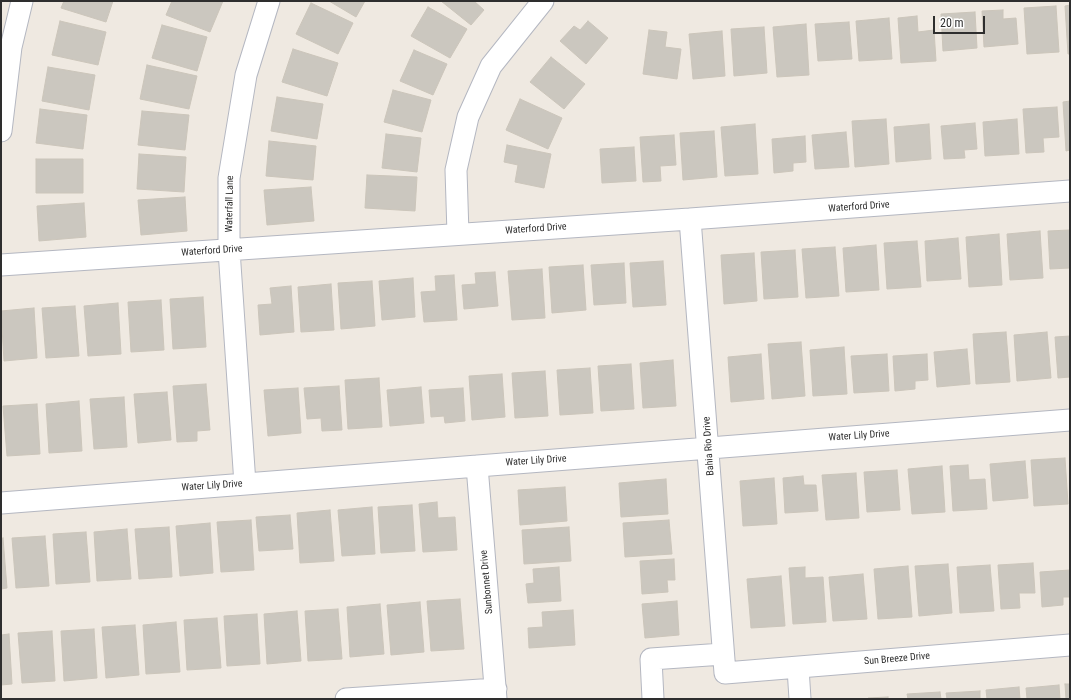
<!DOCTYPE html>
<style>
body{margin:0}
#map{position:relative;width:1071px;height:700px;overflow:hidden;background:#efe9e1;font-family:"Roboto Condensed",sans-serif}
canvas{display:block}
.frame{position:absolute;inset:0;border:2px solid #2e2e2e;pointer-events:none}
.scale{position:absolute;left:933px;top:16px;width:52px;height:18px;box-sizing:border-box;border:2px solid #2e2e2e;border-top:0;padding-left:5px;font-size:12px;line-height:14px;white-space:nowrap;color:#2e2e2e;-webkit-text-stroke:3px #fff;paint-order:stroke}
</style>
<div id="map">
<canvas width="1071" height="700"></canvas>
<div class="frame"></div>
<div class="scale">20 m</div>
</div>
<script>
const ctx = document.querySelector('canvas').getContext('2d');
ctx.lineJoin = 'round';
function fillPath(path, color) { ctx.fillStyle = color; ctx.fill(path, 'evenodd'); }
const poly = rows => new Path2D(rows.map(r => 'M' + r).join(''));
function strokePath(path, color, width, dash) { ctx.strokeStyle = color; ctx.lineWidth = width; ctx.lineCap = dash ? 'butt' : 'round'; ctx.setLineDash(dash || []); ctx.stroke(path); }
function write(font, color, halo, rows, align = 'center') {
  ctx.font = font + ' "Roboto Condensed",sans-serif'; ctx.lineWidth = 3; ctx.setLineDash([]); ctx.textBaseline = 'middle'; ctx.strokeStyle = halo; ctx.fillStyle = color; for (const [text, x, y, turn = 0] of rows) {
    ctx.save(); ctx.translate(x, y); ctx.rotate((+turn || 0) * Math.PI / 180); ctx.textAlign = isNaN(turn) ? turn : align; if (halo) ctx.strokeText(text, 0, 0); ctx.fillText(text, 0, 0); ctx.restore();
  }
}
const building = poly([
 [64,1,113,1,106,22,61,8,64,1],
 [172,1,223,1,210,32,166,15,172,1],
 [329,1,365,1,356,17,329,1],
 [441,1,474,1,484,10,471,25,441,1],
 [311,3,353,23,338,54,296,34,311,3],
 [1070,5,1070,54,1068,54,1065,6,1070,5],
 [1056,6,1059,52,1027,54,1024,8,1056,6],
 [428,7,467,29,450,58,411,36,428,7],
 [1003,10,1003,19,1016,18,1018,44,984,47,982,11,1003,10],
 [975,12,977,48,943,51,941,14,975,12],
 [917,16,918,32,934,30,936,61,901,63,898,18,917,16],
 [889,18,892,59,859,61,856,21,889,18],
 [60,21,106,32,98,65,52,55,60,21],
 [588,21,608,38,586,64,560,41,574,26,580,30,588,21],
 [849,22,852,59,818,61,815,24,849,22],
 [806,24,809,75,777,77,773,27,806,24],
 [162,25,207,37,197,71,152,58,162,25],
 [764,27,767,73,734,76,731,29,764,27],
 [649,30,667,32,665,47,681,49,677,79,643,74,649,30],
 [722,31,725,76,693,79,689,34,722,31],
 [293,49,338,63,327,96,282,82,293,49],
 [414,50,447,64,433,95,400,81,414,50],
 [551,57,585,84,564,109,530,82,551,57],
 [147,65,197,76,189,109,140,99,147,65],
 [48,67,95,75,89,110,42,101,48,67],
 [393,90,431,100,422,132,384,122,393,90],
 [277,97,323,104,317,139,271,131,277,97],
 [520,99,562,118,548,149,506,130,520,99],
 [1070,101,1070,150,1066,151,1063,102,1070,101],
 [1057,107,1059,137,1043,138,1044,152,1026,153,1023,109,1057,107],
 [40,109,87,115,83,149,36,143,40,109],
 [142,111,189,115,185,150,138,145,142,111],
 [886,119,889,164,855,167,852,121,886,119],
 [1017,119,1019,154,985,156,983,122,1017,119],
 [975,123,977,149,964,150,965,158,944,159,941,126,975,123],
 [755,124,758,174,725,176,721,127,755,124],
 [929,124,931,159,896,162,894,127,929,124],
 [714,131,717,177,683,180,680,133,714,131],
 [846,132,849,167,815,169,812,135,846,132],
 [386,134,421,138,417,172,382,168,386,134],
 [674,135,676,165,660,166,661,181,643,182,640,137,674,135],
 [805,136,806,162,793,163,793,171,774,173,772,139,805,136],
 [269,141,316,146,313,180,266,176,269,141],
 [507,145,551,154,544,188,515,182,518,165,504,162,507,145],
 [634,147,636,181,602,183,600,149,634,147],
 [139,154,186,157,184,192,137,189,139,154],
 [36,159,83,159,83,193,36,193,36,159],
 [367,175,417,177,415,211,365,208,367,175],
 [311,187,314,221,267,225,264,190,311,187],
 [185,197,187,231,141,235,138,200,185,197],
 [84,203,86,237,39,241,37,206,84,203],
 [1070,230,1070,268,1050,269,1048,231,1070,230],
 [1040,231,1043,278,1010,280,1007,234,1040,231],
 [999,234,1002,285,969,287,966,237,999,234],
 [958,238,961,279,927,281,925,241,958,238],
 [917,241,921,287,887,289,884,243,917,241],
 [876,245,879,290,846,292,843,248,876,245],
 [835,247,839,296,806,298,802,249,835,247],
 [795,250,798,297,764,299,761,252,795,250],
 [754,253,757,301,724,304,721,255,754,253],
 [663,261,666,305,633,307,630,263,663,261],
 [624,263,626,303,594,305,591,265,624,263],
 [583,265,586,310,552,313,549,267,583,265],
 [542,269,545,318,512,320,508,271,542,269],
 [495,272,498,306,464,309,462,285,476,284,475,273,495,272],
 [454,275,457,320,424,322,421,292,436,291,435,276,454,275],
 [413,278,415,317,382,320,379,281,413,278],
 [372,281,375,326,341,329,338,283,372,281],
 [331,284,334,330,301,332,298,287,331,284],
 [291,286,294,332,260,335,258,305,272,304,270,288,291,286],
 [203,297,206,347,173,349,170,299,203,297],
 [161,300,164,350,131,352,128,302,161,300],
 [118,303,121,354,88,356,84,306,118,303],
 [75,306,79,356,46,358,42,308,75,306],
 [34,308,37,358,4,361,1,311,34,308],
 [1006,332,1010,382,976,384,973,334,1006,332],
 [1047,332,1051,378,1017,381,1014,335,1047,332],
 [1070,336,1070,377,1058,378,1055,337,1070,336],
 [801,342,805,396,772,399,768,344,801,342],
 [844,347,847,394,813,396,810,350,844,347],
 [967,349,970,384,937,387,934,352,967,349],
 [761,354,764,399,731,402,728,357,761,354],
 [887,354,889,391,854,393,851,356,887,354],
 [927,354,928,380,915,381,915,389,895,391,893,356,927,354],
 [673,360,676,406,643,408,640,363,673,360],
 [631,364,634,409,601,411,598,366,631,364],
 [590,368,593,413,560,415,557,370,590,368],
 [545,371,548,416,515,418,512,373,545,371],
 [502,374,505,417,472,420,469,376,502,374],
 [379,378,382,427,348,429,345,380,379,378],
 [206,384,210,430,197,431,197,441,177,442,173,386,206,384],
 [339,386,342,430,322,431,321,418,307,419,304,388,339,386],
 [421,387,424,423,390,426,387,390,421,387],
 [298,388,301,433,268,436,264,390,298,388],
 [463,388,465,421,445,423,444,416,431,417,429,390,463,388],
 [167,392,171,440,138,443,134,394,167,392],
 [124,397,127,447,94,449,90,399,124,397],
 [79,401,82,451,49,453,46,404,79,401],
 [37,404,40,454,7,456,3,406,37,404],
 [1065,458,1068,504,1034,506,1031,460,1065,458],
 [1025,461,1028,498,993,501,990,464,1025,461],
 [968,465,969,480,985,479,987,509,953,511,950,466,968,465],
 [942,466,945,512,912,514,908,469,942,466],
 [897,470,900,510,867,512,864,472,897,470],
 [856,473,859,518,826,520,822,475,856,473],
 [803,476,804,485,816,485,818,511,785,513,783,478,803,476],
 [774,478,777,524,743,526,740,481,774,478],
 [666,479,668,514,621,517,619,483,666,479],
 [565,487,567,521,520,525,518,490,565,487],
 [437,502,438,518,455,517,457,550,423,552,419,504,437,502],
 [412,505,415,551,381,553,378,507,412,505],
 [372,507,375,554,342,556,338,510,372,507],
 [330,510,334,561,300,563,297,513,330,510],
 [290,515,293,549,259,551,256,517,290,515],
 [251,520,254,570,221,572,217,522,251,520],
 [669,520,672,554,625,557,623,523,669,520],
 [210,523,213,573,180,576,176,526,210,523],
 [169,527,172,577,139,579,135,529,169,527],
 [569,527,571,561,524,564,522,530,569,527],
 [127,529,131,579,97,581,94,532,127,529],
 [86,532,90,582,56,584,53,534,86,532],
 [45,536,49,586,16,588,12,538,45,536],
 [3,538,7,588,1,589,1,539,3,538],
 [674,559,675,580,667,580,668,592,642,594,640,561,674,559],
 [1033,563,1035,593,1019,593,1020,608,1001,609,998,565,1033,563],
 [948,564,952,613,919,616,915,566,948,564],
 [990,565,994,611,960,613,957,567,990,565],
 [908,566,912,617,878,619,874,569,908,566],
 [559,567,561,601,528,603,526,584,534,583,533,569,559,567],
 [805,567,805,578,823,577,826,622,793,624,789,568,805,567],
 [1070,570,1070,597,1063,597,1063,605,1042,607,1040,572,1070,570],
 [863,574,867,619,833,621,829,577,863,574],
 [781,576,785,626,751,628,747,579,781,576],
 [460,599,464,649,431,651,427,601,460,599],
 [677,601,679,635,645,638,642,604,677,601],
 [420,602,424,652,391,655,387,605,420,602],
 [380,604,384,654,350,657,347,607,380,604],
 [338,609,342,659,308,661,305,611,338,609],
 [573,610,575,645,529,648,528,628,543,627,542,612,573,610],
 [297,611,301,661,267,664,264,614,297,611],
 [257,614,260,664,227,666,224,616,257,614],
 [217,618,221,668,187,670,184,620,217,618],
 [176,622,180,672,146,674,143,625,176,622],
 [135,625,139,675,106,678,102,627,135,625],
 [94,629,97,678,64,681,61,631,94,629],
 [52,631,55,681,22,683,18,633,52,631],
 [9,634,12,684,1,685,1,635,9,634],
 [1065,684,1070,684,1070,699,1066,699,1065,684],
 [1059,685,1060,699,1027,699,1026,688,1059,685],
 [1019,687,1020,699,987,699,986,690,1019,687],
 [980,691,980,699,947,699,946,693,980,691],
 [940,692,941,699,908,699,907,694,940,692],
 [888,697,888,699,868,699,868,698,888,697]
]);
fillPath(building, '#cbc7bf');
strokePath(building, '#cbc5ba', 1);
const minor = poly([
 [1,131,11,47,22,1],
 [690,219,725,673,1070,645],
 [458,234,456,170,468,117,491,66,543,1],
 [1,265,690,219,1070,191],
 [477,466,496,699],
 [245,484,229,250,229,178,246,75,269,1],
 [1,503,1070,420],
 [798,668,800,699],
 [346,699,496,689],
 [653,699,651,659,723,654]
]);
strokePath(minor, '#b4b7c1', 23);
strokePath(minor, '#fff', 21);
write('10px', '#2e2e2e', '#fff', [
 ["Waterfall Lane",230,204,-89],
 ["Waterford Drive",859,207,-4],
 ["Waterford Drive",536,229,-4],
 ["Waterford Drive",212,251,-4],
 ["Water Lily Drive",859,436,-4],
 ["Bahia Rio Drive",709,446,-94],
 ["Water Lily Drive",536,461,-4],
 ["Water Lily Drive",212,486,-4],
 ["Sunbonnet Drive",487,582,-95],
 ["Sun Breeze Drive",897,659,-5]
]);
</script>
